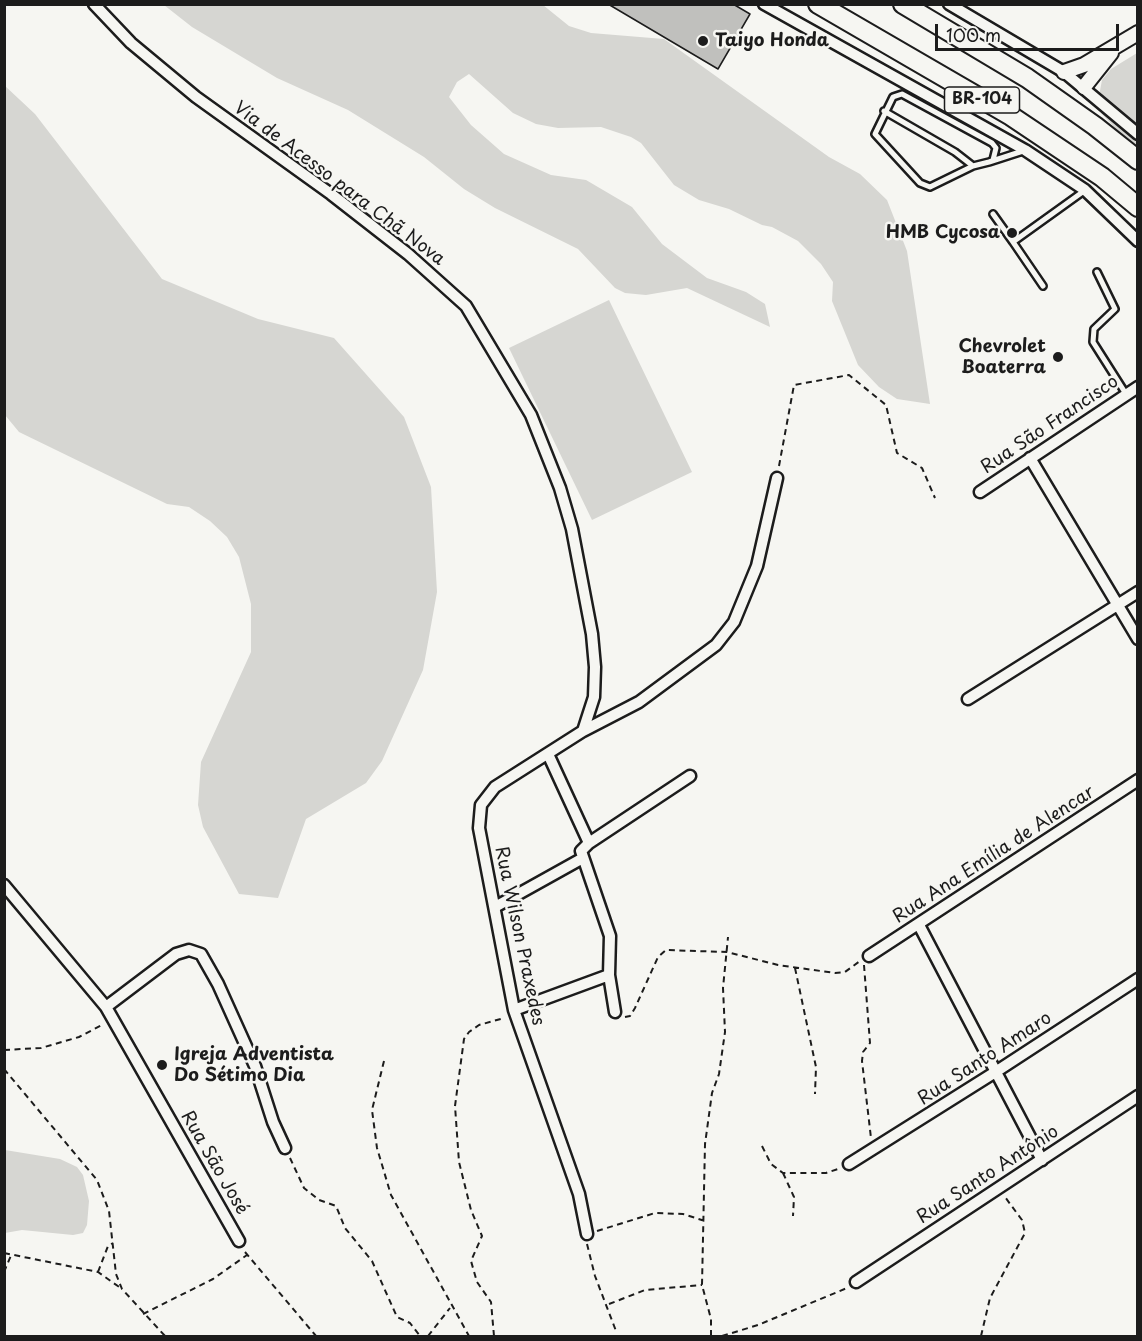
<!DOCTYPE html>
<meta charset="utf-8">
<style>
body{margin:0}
#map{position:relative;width:1142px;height:1341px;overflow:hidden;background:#f6f6f2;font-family:"Playpen Sans",sans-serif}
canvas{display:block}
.frame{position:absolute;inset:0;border:6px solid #1c1c1c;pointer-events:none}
.scale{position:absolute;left:935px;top:24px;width:184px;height:27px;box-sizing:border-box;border:3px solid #1c1c1c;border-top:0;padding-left:8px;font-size:18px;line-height:21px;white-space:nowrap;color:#1c1c1c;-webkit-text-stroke:4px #f6f6f2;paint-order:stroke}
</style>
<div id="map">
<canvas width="1142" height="1341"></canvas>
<div class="frame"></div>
<div class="scale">100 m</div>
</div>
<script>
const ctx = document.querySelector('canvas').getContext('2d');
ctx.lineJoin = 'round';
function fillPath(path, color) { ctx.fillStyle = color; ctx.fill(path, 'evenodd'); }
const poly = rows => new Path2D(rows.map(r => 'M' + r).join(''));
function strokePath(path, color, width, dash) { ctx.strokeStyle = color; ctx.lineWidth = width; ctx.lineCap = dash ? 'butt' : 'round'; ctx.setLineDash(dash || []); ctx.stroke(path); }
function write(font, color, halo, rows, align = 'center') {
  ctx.font = font + ' "Playpen Sans",sans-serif'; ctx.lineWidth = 5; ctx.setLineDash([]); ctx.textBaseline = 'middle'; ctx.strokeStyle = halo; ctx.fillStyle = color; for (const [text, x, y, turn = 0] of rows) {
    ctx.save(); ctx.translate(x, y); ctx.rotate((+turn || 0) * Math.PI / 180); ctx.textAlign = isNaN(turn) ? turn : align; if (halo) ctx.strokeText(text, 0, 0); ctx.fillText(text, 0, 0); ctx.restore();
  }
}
fillPath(poly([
 [164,5,543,5,569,26,591,33,664,39,829,157,860,174,887,200,907,251,930,404,897,399,879,387,858,365,832,301,833,282,821,264,798,241,772,227,762,225,729,209,699,200,674,185,641,143,631,137,601,127,558,128,536,124,513,113,469,74,457,82,449,97,471,125,504,154,551,175,586,180,632,207,662,244,707,278,746,292,765,304,770,327,687,288,646,295,625,293,615,288,578,249,495,208,464,189,424,157,348,110,277,78,192,27],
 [1137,53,1137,151,1101,113,1099,96,1102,80,1111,69],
 [4,85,35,114,162,279,258,319,334,338,404,417,431,487,437,592,423,670,382,761,366,783,306,819,278,898,239,894,203,827,198,805,201,762,251,652,251,604,239,557,227,537,210,521,189,507,167,504,19,432,5,415],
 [609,300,692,472,592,520,509,348],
 [5,1150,60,1159,77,1167,83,1175,89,1201,87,1225,83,1233,73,1235,22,1230,5,1233]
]), '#d6d6d2');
const building = poly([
 [608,4,733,4,750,14,718,69,608,4]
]);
fillPath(building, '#c0c0bd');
strokePath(building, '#1c1c1c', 1.5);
const lane = poly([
 [884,111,955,152,973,166],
 [993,160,996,148,992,143,902,94,893,97,875,134,920,183,930,187,973,166,989,162,1023,151],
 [993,214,1013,242],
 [1097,272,1115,309,1094,329,1093,342,1126,394],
 [1043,286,1013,242,1084,191]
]);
const street = poly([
 [94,4,131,43,196,97,331,194,408,254,466,306,531,415,560,488,572,529,592,634,595,667,594,697,583,731],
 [764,4,1025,150,1085,190,1138,241],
 [949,4,1064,72,1138,134],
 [1030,458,1138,639],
 [980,492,1138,387],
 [968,699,1138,592],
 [548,754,589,843,581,851,610,936,609,975,615,1012],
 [589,843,690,776],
 [4,885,106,1007,239,1241],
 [495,907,583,858],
 [919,925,1042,1160],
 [869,956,1138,780],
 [106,1007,176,954,189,950,201,954,218,984,255,1066,273,1122,285,1148],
 [514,1010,609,975],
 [849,1164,997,1071,1138,979],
 [587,1234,579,1194,514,1010,479,828,481,805,495,787,583,731,639,702,716,645,734,622,757,566,777,478],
 [856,1282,1138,1096]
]);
const secondary = poly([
 [1064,72,1084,65,1138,33],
 [1084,87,1111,53]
]);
const highway = poly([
 [818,4,1011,116,1102,177,1138,207],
 [903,4,1027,78,1095,126,1138,160]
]);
strokePath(lane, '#1c1c1c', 10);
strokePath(street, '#1c1c1c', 15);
strokePath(secondary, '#1c1c1c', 18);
strokePath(highway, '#1c1c1c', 22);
strokePath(poly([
 [779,466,794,385,849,375,886,405,897,453,922,468,935,498],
 [864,965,870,1043,863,1052,862,1061,871,1138],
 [795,968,816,1067,815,1094],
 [625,1017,630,1016,635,1008,658,957,666,950,727,952,778,965,835,973,845,972,860,961],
 [4,1050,41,1048,79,1037,102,1025],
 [384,1061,372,1110,377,1148,391,1195,469,1336],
 [4,1069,97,1180,109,1211,116,1274,122,1289,165,1336],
 [762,1146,771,1164,783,1173,826,1173,838,1169],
 [290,1158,304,1188,319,1200,336,1206,345,1228,372,1261,397,1317,410,1323,420,1336],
 [783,1173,794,1197,793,1216],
 [597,1231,655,1213,683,1214,705,1221],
 [587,1244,595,1276,616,1331],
 [245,1252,316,1336],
 [4,1253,98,1272,122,1289],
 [4,1272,12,1253],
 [98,1272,108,1246,113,1243],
 [609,1304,645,1290,702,1285],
 [143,1314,213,1279,247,1255],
 [428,1336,450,1308],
 [494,1336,491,1302,477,1282,471,1261,482,1236,471,1210,459,1162,455,1106,464,1039,469,1032,479,1025,504,1018],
 [711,1336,711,1319,702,1285,705,1144,712,1093,719,1074,725,1032,723,988,728,937],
 [722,1336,758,1325,847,1288],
 [981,1336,990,1298,1025,1233,1022,1220,1005,1197]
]), '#1c1c1c', 2, [6, 4.5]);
strokePath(lane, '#f6f6f2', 5);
strokePath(street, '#f6f6f2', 10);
strokePath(secondary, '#f6f6f2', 14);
strokePath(highway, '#f6f6f2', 18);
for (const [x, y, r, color] of [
 [703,41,6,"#1c1c1c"],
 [1012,233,6,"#1c1c1c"],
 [1058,357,6,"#1c1c1c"],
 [162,1065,6,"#1c1c1c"]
]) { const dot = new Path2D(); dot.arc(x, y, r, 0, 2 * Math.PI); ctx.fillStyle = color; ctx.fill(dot); strokePath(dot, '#f6f6f2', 2); }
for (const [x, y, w] of [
 [982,100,75]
]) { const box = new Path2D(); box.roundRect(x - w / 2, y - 13, w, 26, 4.5); ctx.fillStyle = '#f6f6f2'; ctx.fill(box); strokePath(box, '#1c1c1c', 1.5); }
write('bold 16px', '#1c1c1c', null, [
 ["BR-104",982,100]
]);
write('bold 18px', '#1c1c1c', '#f6f6f2', [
 ["Taiyo Honda",715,41],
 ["HMB Cycosa",1000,233,"right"],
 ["Chevrolet",1046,347,"right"],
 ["Boaterra",1046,368,"right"],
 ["Igreja Adventista",174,1055],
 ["Do Sétimo Dia",174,1076]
], 'left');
write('18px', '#1c1c1c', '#f6f6f2', [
 ["Via de Acesso para Chã Nova",339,184,37],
 ["Rua São Francisco",1050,425,-34],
 ["Rua Ana Emília de Alencar",994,855,-33],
 ["Rua Wilson Praxedes",519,936,78],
 ["Rua Santo Amaro",985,1059,-33],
 ["Rua São José",214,1163,60],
 ["Rua Santo Antônio",988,1175,-33]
]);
</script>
